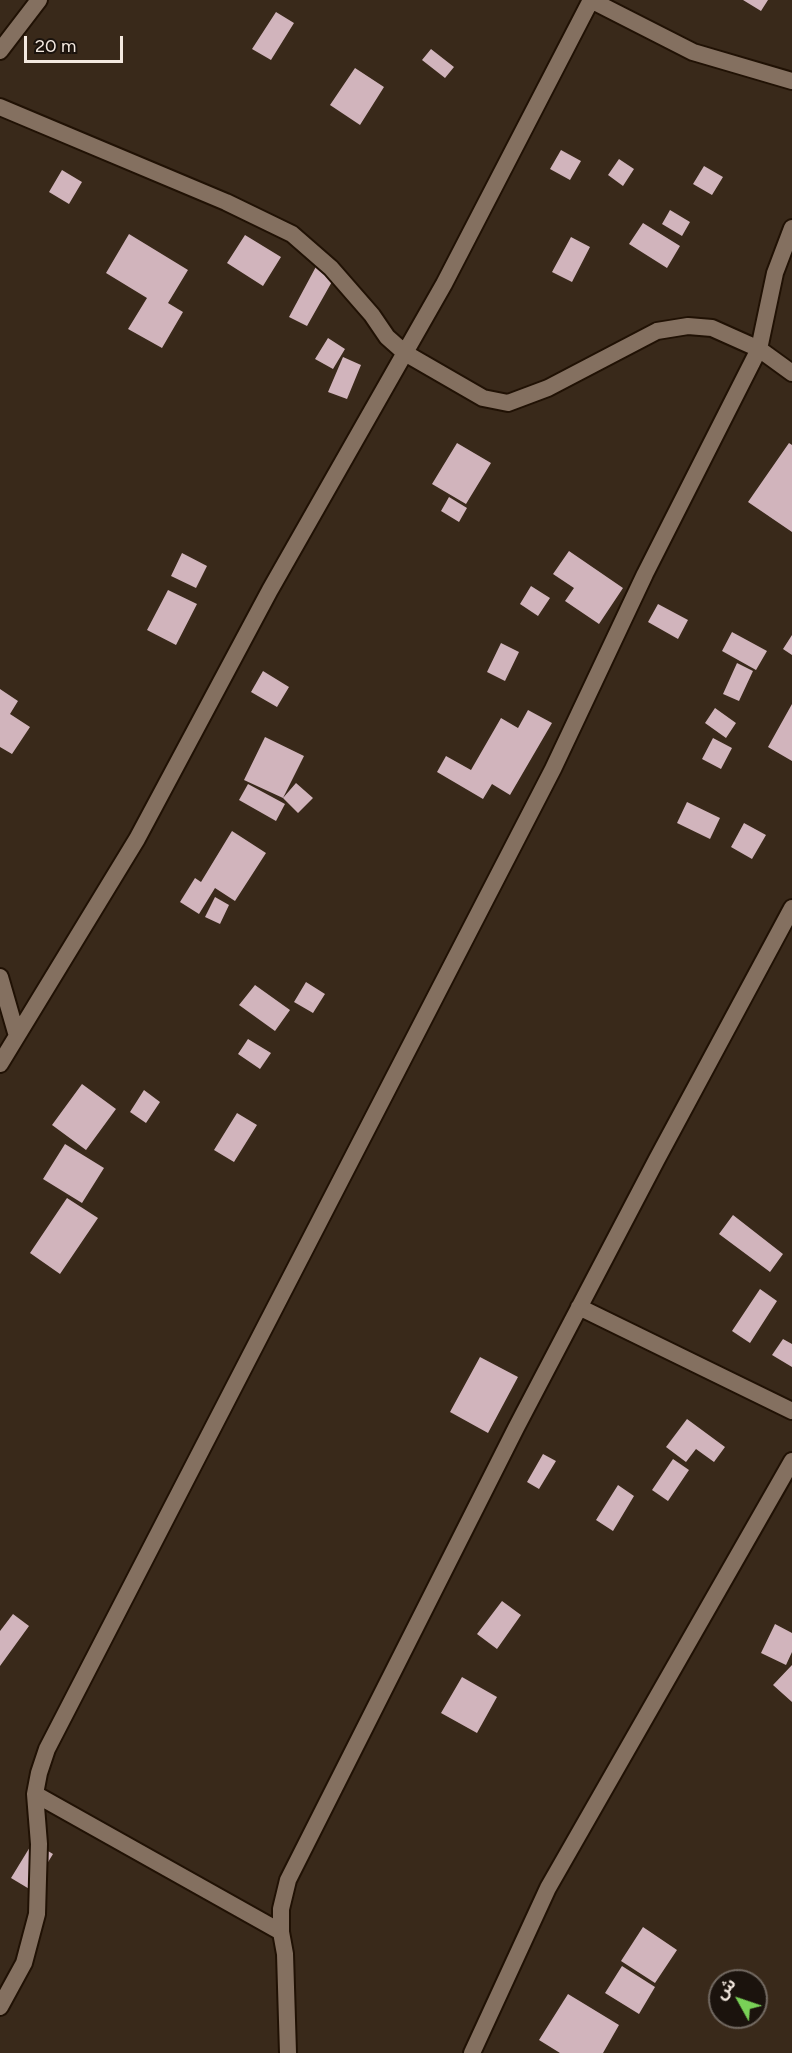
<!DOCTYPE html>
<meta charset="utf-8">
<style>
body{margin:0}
#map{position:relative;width:792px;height:2053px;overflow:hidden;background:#39291a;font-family:Figtree,"Noto Sans Arabic",sans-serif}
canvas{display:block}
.north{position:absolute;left:708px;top:1969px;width:60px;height:60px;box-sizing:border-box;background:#1b130d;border:2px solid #726961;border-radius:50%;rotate:310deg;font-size:16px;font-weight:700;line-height:24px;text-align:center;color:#f4e9e0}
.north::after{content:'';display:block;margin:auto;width:21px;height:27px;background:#79d157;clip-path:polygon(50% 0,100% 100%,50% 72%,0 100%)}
.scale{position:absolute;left:24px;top:36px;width:99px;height:27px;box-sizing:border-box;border:3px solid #f4e9e0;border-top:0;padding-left:8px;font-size:18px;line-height:21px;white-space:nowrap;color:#f4e9e0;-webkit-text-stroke:4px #1b130d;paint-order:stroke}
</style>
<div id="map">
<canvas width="792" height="2053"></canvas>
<div class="north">ش</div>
<div class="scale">20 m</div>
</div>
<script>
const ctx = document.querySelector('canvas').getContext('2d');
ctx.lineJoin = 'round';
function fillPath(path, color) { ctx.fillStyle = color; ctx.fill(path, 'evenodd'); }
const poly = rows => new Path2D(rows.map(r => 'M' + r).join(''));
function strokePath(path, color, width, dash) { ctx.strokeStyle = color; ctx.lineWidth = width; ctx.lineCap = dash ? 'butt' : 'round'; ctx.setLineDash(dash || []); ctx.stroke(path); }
fillPath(poly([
 [743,0,768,0,761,11],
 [276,12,294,23,271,60,252,49],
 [431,49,454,67,445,78,422,60],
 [355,68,384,87,360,125,330,105],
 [561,150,581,161,570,180,550,169],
 [619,159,634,169,623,186,608,175],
 [704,166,723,177,712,195,693,184],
 [62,170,82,182,69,204,49,192],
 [670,210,690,222,682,236,662,224],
 [643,223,680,246,667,268,629,244],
 [129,234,188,270,168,303,183,312,162,348,128,329,147,298,106,273],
 [245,235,281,257,263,286,227,263],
 [571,237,590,247,572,282,552,272],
 [319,261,338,271,307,326,289,317],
 [328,338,345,349,333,369,315,359],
 [343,357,361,365,347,399,328,392],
 [457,443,491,463,466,504,432,484],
 [789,443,792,445,792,532,748,502],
 [449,497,467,508,459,522,441,511],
 [569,551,623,588,599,624,565,601,574,588,553,574],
 [182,553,207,566,196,588,171,576],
 [531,586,550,598,538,616,520,604],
 [168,590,197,604,176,645,147,630],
 [658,604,688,620,678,639,648,622],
 [732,632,767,651,756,670,722,651],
 [792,635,792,655,783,649],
 [501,643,519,652,505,681,487,672],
 [737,663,753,671,739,701,723,694],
 [263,671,289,687,277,707,251,692],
 [0,689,18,701,10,714,30,727,12,754,0,747],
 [792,704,792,761,768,747],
 [715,708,736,723,726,738,705,723],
 [528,710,552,723,510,795,492,784,483,799,437,772,446,756,471,770,501,718,518,728],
 [265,737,304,756,283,798,296,783,313,798,298,813,283,798,244,780],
 [713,738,732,748,721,769,702,759],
 [248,784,285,804,276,821,239,800],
 [687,802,720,818,710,839,677,823],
 [744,823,766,835,752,859,731,847],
 [232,831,266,853,235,901,215,888,199,914,180,902,195,878,201,882],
 [215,897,229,905,220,924,205,917],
 [306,982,325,994,313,1013,294,1002],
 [255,985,290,1010,275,1031,239,1005],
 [248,1039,271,1053,260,1069,238,1054],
 [82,1084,116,1109,86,1150,52,1125],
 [144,1090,160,1102,146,1123,130,1112],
 [237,1113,257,1125,234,1162,214,1150],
 [65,1144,104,1168,82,1203,43,1179],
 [67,1198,98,1218,60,1274,30,1253],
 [733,1215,783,1254,770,1272,719,1234],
 [760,1289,777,1301,750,1343,732,1331],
 [783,1339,792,1344,792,1367,772,1355],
 [480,1357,518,1377,488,1433,450,1412],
 [687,1419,725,1447,714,1462,696,1449,686,1462,666,1447],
 [543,1454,556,1461,539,1489,527,1482],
 [673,1459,689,1470,668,1501,652,1490],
 [618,1485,634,1496,613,1531,596,1520],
 [502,1601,521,1615,497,1649,477,1634],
 [13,1614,29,1626,0,1666,0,1631],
 [775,1624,792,1633,792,1652,786,1665,761,1653],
 [792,1665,792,1702,773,1685],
 [462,1677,497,1697,477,1733,441,1713],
 [33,1842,53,1854,31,1890,11,1878],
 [643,1927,677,1950,655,1983,621,1961],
 [622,1966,655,1987,639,2014,605,1993],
 [568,1994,619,2025,603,2053,560,2053,539,2040]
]), '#d1b4bc');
const minor = poly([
 [0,51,39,0],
 [0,107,226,202,292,234,331,268,372,315,387,337,405,353,483,398,508,403,548,388,657,331,688,326,712,328,759,349,792,373],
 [0,977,17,1036],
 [0,1064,137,839,270,590,444,284,591,0,693,52,792,81],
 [579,1307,792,1411],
 [35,1794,281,1932],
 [0,2007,24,1963,37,1914,39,1844,35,1794,39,1773,47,1749,553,769,645,574,759,349,775,273,792,228],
 [288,2053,285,1954,281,1932,281,1909,288,1880,516,1428,657,1159,792,908],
 [472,2053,548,1888,792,1461]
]);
strokePath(minor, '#201104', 20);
strokePath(minor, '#847060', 16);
</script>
